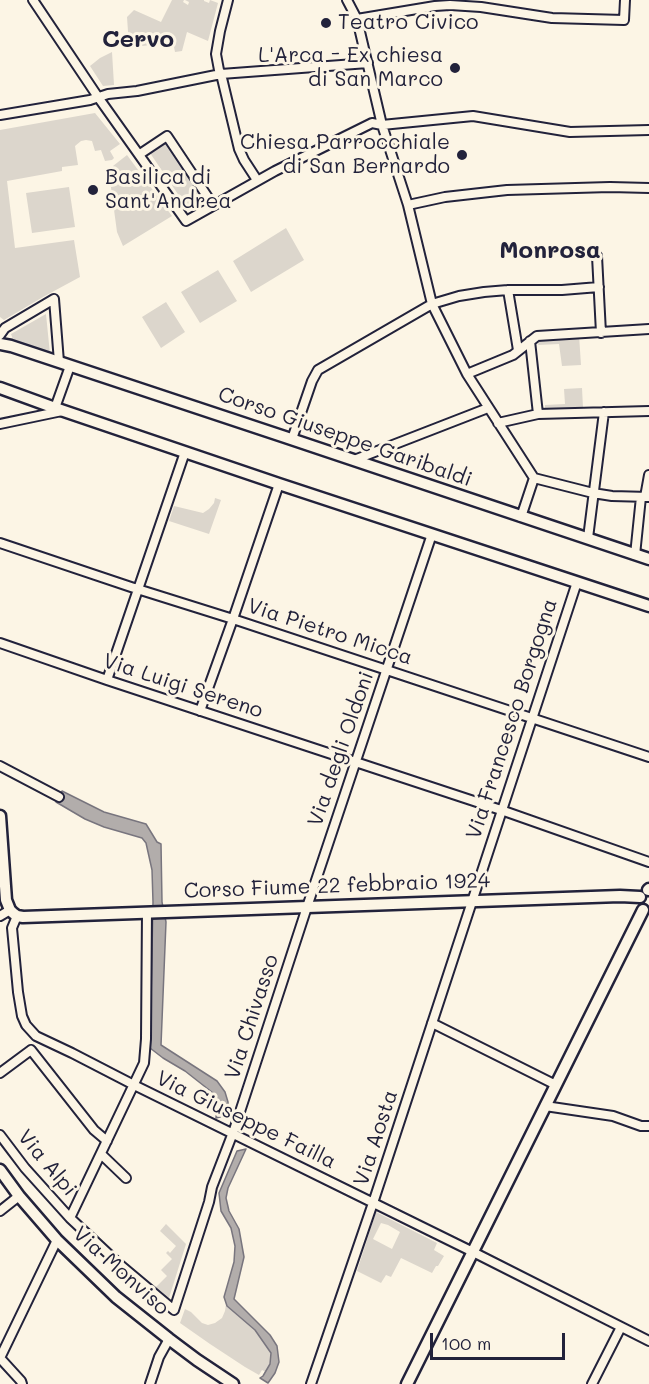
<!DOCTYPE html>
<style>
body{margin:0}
#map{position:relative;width:649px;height:1384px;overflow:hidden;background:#fcf5e5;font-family:Mali,sans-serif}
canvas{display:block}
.scale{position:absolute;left:430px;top:1333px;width:135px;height:27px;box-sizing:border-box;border:3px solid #22223b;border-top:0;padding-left:8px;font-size:18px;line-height:21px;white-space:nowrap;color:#22223b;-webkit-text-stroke:4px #fcf5e5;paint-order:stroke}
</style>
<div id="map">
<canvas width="649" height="1384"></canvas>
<div class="scale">100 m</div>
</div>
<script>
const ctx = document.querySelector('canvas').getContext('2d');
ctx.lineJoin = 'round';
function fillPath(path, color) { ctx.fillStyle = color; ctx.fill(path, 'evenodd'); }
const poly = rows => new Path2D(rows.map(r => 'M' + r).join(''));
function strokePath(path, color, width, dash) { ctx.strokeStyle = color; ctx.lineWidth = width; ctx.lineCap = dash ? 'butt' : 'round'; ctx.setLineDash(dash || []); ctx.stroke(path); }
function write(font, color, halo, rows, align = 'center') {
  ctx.font = font + ' Mali,sans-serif'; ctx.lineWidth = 6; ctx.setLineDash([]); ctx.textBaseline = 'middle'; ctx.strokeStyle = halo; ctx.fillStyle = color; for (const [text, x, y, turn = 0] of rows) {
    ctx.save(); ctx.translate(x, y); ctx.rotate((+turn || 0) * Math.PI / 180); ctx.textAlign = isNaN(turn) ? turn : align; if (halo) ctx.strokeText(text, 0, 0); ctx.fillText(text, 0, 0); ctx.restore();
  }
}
fillPath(poly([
 [172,0,184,0,183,2,188,5,189,2,185,0,204,0,204,1,209,3,210,0,218,3,208,41,187,32,182,51,175,52,173,42,169,39,161,40,150,36,148,40,150,42,151,45,134,47,129,46,127,17,134,10,161,22],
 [112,52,114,85,103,86,90,66,100,58],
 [95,113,120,144,110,151,114,158,112,160,105,161,101,150,95,151,92,141,86,140,81,141,75,146,78,165,62,167,62,171,7,181,15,248,74,240,80,277,43,297,4,320,0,317,0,130],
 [166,143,202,199,188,209,150,153],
 [127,155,172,216,123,246,117,232,110,180,115,179,113,166],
 [69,187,75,227,32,233,26,193],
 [286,228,304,260,251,292,233,261],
 [218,270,237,301,200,323,181,292],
 [166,302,185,332,161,348,142,317],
 [46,314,50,354,14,342,11,334],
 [579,335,581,365,562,366,559,344,538,345,539,341],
 [582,388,583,408,545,410,545,405,565,404,564,389],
 [215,498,221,500,209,534,169,521,174,506,203,513,209,509,214,503],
 [376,1212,437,1243,434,1250,444,1256,438,1266,436,1266,432,1273,401,1258,391,1277,386,1275,381,1283,357,1271],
 [381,1223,388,1225,400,1232,392,1249,373,1239],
 [166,1224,186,1244,169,1298,156,1287,167,1276,161,1270,172,1259,166,1253,168,1251,170,1253,176,1246,160,1231],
 [226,1304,229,1308,255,1330,263,1341,271,1353,271,1358,270,1364,266,1372,262,1370,259,1375,245,1367,210,1344,180,1323,185,1309,191,1312,202,1323,208,1325,215,1323,222,1318,225,1311]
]), '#dcd6cc');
const water = poly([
 [62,791,104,812,146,824,157,842,161,844,162,902,166,922,161,1045,217,1081,225,1092,228,1102,228,1115,216,1118,217,1100,213,1093,185,1071,163,1058,150,1048,153,902,152,870,146,843,142,838,104,827,85,819,56,802,62,791],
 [246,1149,228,1188,226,1198,229,1211,239,1229,244,1257,234,1299,270,1335,277,1346,279,1362,275,1373,268,1383,260,1378,263,1376,270,1364,271,1353,255,1330,227,1306,224,1297,234,1262,235,1246,231,1228,221,1211,219,1193,237,1151,246,1149]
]);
fillPath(water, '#b2adab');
strokePath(water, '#78757e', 1.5);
const minor = poly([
 [33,0,98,97,186,221,275,171,372,123,382,125,473,116,570,132,649,130],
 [228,0,220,31,216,54,219,70,221,74,239,149,244,160,257,180],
 [347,0,357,19,382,125,408,205,432,304,467,374,534,478,593,493,612,496,649,497],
 [357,19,435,6,450,5,481,7,552,18,624,20,625,0],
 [0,115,90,100,108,94,137,91,221,74,368,63],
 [140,154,167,136,213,205],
 [408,205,445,197,507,190,610,187,649,188],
 [597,256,601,333],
 [508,290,518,350],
 [0,335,5,328,54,299,59,362],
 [530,341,538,414],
 [467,374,513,355,537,336,649,329],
 [55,408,70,366],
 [498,423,538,414,649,411],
 [0,424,62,411],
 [292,439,312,381,318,370,432,304,459,296,484,292,508,290,562,290,599,287],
 [354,460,488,408],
 [645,497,649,475],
 [521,517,534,478],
 [588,538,604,412],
 [0,543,131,587,233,619,649,757],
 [635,555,641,497],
 [0,643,107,680,501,810,649,862],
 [107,680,185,452],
 [200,711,233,619,279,484],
 [0,766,59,797],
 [0,916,10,910],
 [17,916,12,928,18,992,22,1016,26,1025,36,1036,72,1053,134,1085,473,1252,649,1341],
 [432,1023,556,1085],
 [31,1050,94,1130,107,1141],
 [0,1073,31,1050],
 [545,1106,613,1116,641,1126,649,1126],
 [0,1135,25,1168,70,1218,118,1263,174,1310,209,1202,212,1187,234,1130,307,907,432,534],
 [101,1154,126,1178],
 [0,1211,19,1196],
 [70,1218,144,1063,146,1039,147,912],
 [0,1358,57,1240],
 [0,1358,21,1381,22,1384],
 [150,1384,159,1357,169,1339],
 [311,1384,373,1203,577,582],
 [592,1384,621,1327]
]);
const tertiary = poly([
 [0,1170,19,1196,57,1240,116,1297,169,1339,197,1360,233,1384]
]);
const secondary = poly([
 [0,344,11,346,285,437,649,559],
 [0,388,55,408,279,484,649,606],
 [0,816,6,900,10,910,13,913,17,916,23,917,620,896,640,897],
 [648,890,649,889],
 [407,1384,643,910]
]);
strokePath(minor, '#22223b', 12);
strokePath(tertiary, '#22223b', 15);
strokePath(secondary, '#22223b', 15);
strokePath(minor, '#fcf5e5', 8);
strokePath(tertiary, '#fcf5e5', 10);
strokePath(secondary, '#fcf5e5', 10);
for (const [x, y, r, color] of [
 [326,23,6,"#22223b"],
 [455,68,6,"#22223b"],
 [462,155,6,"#22223b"],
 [93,190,6,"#22223b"]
]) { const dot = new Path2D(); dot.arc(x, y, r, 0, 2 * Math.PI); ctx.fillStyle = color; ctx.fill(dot); strokePath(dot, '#fcf5e5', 2); }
write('21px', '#22223b', '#fcf5e5', [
 ["Teatro Civico",338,23],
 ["L'Arca - Ex chiesa",443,56,"right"],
 ["di San Marco",443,80,"right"],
 ["Chiesa Parrocchiale",450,143,"right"],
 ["di San Bernardo",450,167,"right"],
 ["Basilica di",105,178],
 ["Sant'Andrea",105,202]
], 'left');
write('21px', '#22223b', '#fcf5e5', [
 ["Corso Giuseppe Garibaldi",345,437,19],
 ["Via Pietro Micca",330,632,18],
 ["Via Luigi Sereno",183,686,18],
 ["Via Francesco Borgogna",512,719,-72],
 ["Via degli Oldoni",341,749,-71],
 ["Corso Fiume 22 febbraio 1924",337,886,-2],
 ["Via Chivasso",252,1017,-72],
 ["Via Giuseppe Failla",246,1120,26],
 ["Via Aosta",376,1138,-72],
 ["Via Alpi",47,1163,50],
 ["Via Monviso",121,1271,42]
]);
write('bold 24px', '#22223b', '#fcf5e5', [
 ["Cervo",138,40],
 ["Monrosa",550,251]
]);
</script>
